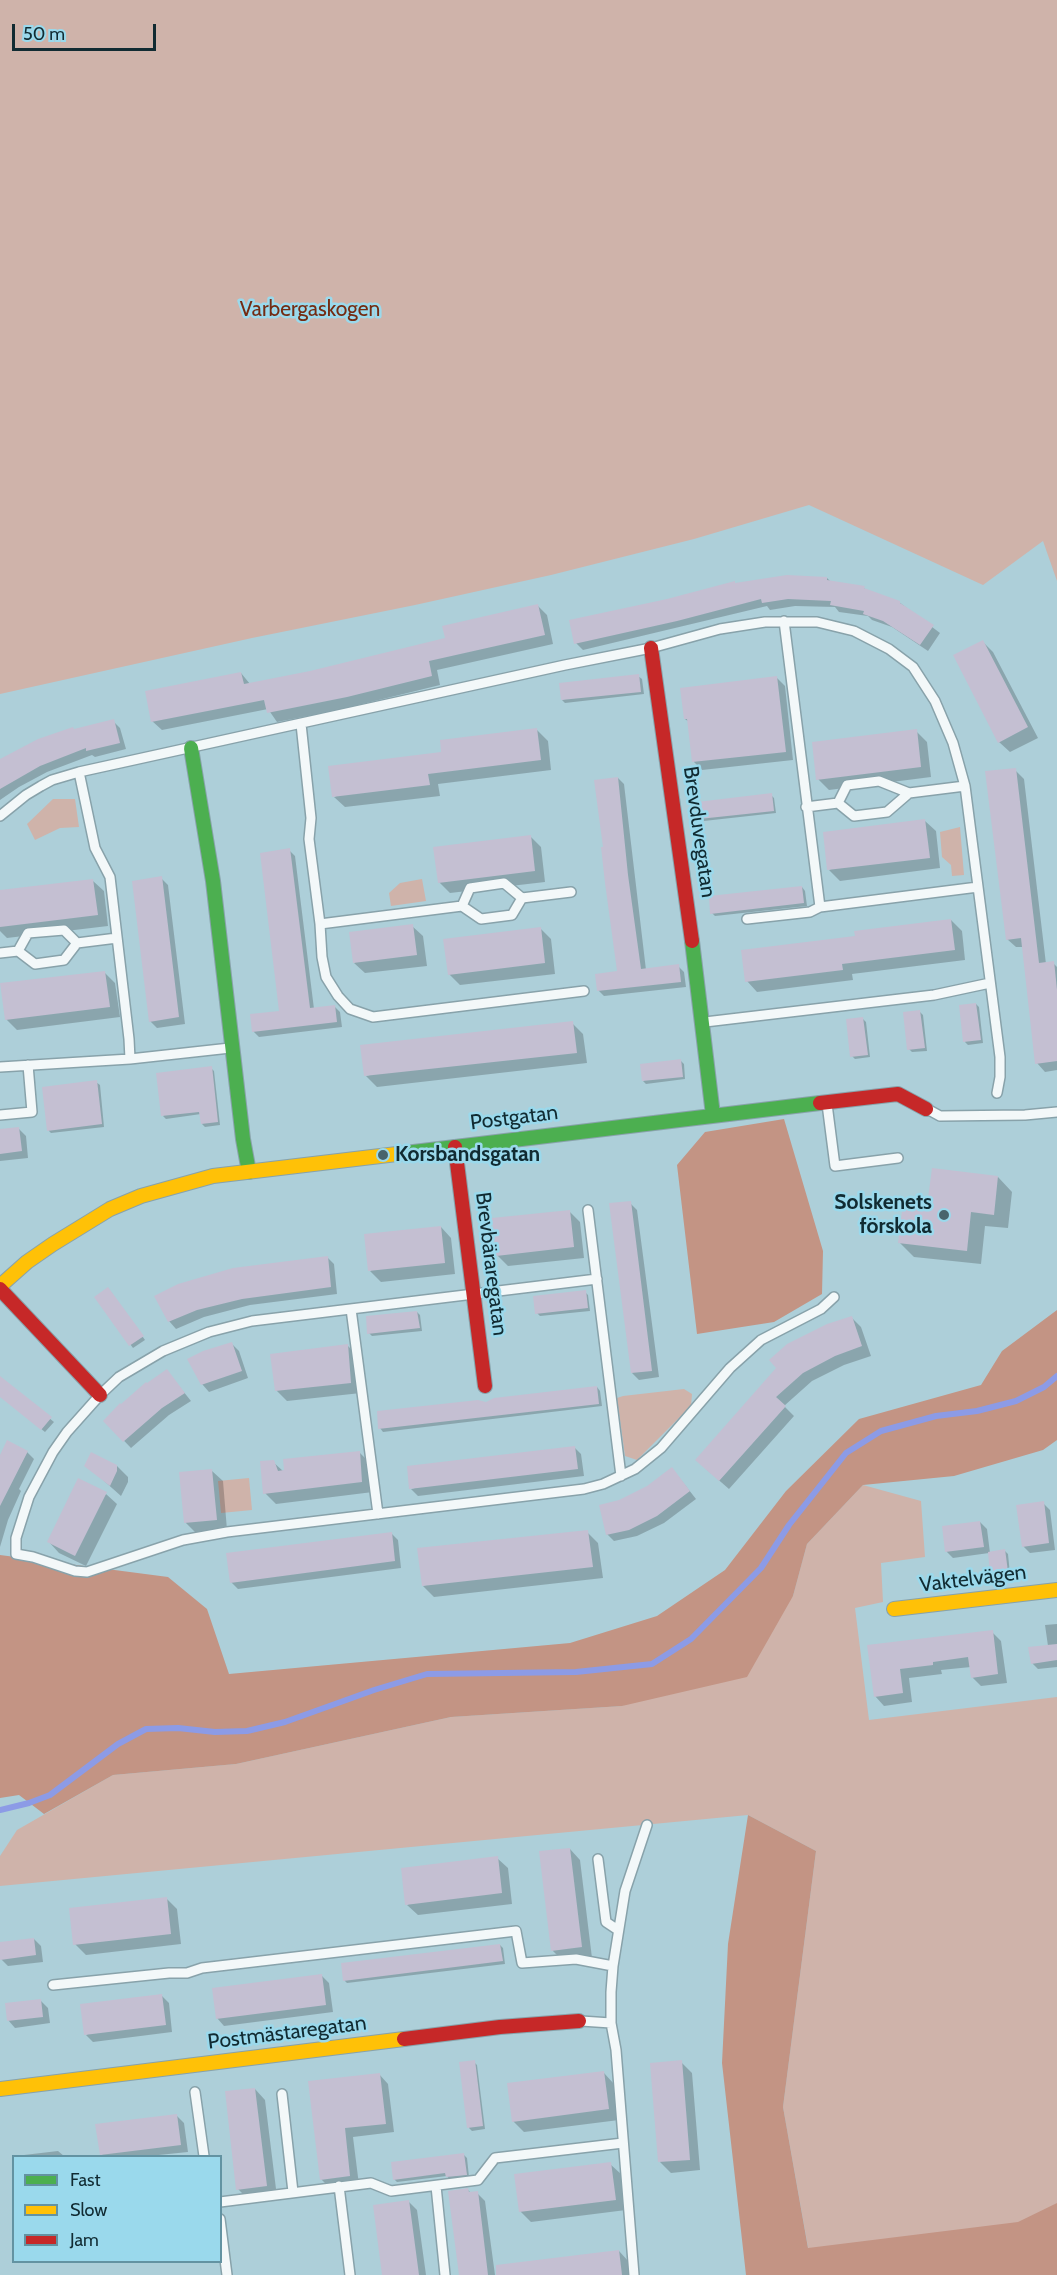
<!DOCTYPE html>
<meta charset="utf-8">
<style>
body{margin:0}
#map{position:relative;width:1057px;height:2275px;overflow:hidden;background:#adcfd9;font-family:Cabin,sans-serif}
canvas{display:block}
.legend{position:absolute;left:12px;top:2155px;width:210px;height:108px;box-sizing:border-box;background:#9ad9ec;border:2px solid #6393a2;margin:0;padding:8px 10px;list-style:none;font-size:18px;color:#112b32}
.legend li{display:flex;align-items:center;gap:12px;height:30px}
.legend b{width:30px;border:2px solid #6393a2}
.scale{position:absolute;left:12px;top:24px;width:144px;height:27px;box-sizing:border-box;border:3px solid #112b32;border-top:0;padding-left:8px;font-size:18px;line-height:21px;white-space:nowrap;color:#112b32;-webkit-text-stroke:4px #9ad9ec;paint-order:stroke}
</style>
<div id="map">
<canvas width="1057" height="2275"></canvas>
<ul class="legend">
<li><b style="height:8px;background:#4caf50"></b>Fast</li>
<li><b style="height:8px;background:#ffc107"></b>Slow</li>
<li><b style="height:8px;background:#c62828"></b>Jam</li>
</ul>
<div class="scale">50 m</div>
</div>
<script>
const ctx = document.querySelector('canvas').getContext('2d');
ctx.lineJoin = 'round';
function fillPath(path, color) { ctx.fillStyle = color; ctx.fill(path, 'evenodd'); }
const poly = rows => new Path2D(rows.map(r => 'M' + r).join(''));
function strokePath(path, color, width, dash) { ctx.strokeStyle = color; ctx.lineWidth = width; ctx.lineCap = dash ? 'butt' : 'round'; ctx.setLineDash(dash || []); ctx.stroke(path); }
function write(font, color, halo, rows, align = 'center') {
  ctx.font = font + ' Cabin,sans-serif'; ctx.lineWidth = 5; ctx.setLineDash([]); ctx.textBaseline = 'middle'; ctx.strokeStyle = halo; ctx.fillStyle = color; for (const [text, x, y, turn = 0] of rows) {
    ctx.save(); ctx.translate(x, y); ctx.rotate((+turn || 0) * Math.PI / 180); ctx.textAlign = isNaN(turn) ? turn : align; if (halo) ctx.strokeText(text, 0, 0); ctx.fillText(text, 0, 0); ctx.restore();
  }
}
fillPath(poly([
 [0,0,1057,0,1057,581,1043,541,983,585,809,505,694,539,551,575,415,605,252,638,0,694],
 [53,799,75,799,79,827,60,828,35,840,27,824],
 [960,827,964,875,952,876,951,865,942,857,940,832],
 [422,879,426,901,391,906,389,893,400,883],
 [684,1389,692,1394,691,1406,637,1460,625,1456,617,1398,623,1396],
 [249,1478,252,1510,221,1513,218,1481],
 [863,1485,921,1501,925,1557,881,1563,883,1602,855,1608,869,1720,1057,1697,1057,2275,813,2275,783,2107,816,1851,748,1815,0,1886,0,1856,17,1830,113,1775,236,1764,451,1717,622,1706,793,1596,807,1544]
]), '#cfb3aa');
fillPath(poly([
 [784,1119,823,1251,822,1294,774,1322,697,1334,677,1165,705,1132],
 [1057,1310,1057,1440,1043,1450,954,1476,863,1485,807,1544,793,1596,747,1677,622,1706,451,1717,236,1764,113,1775,44,1814,19,1795,0,1798,0,1555,168,1577,207,1609,229,1674,570,1643,657,1616,725,1570,786,1491,859,1419,981,1385,1002,1351],
 [748,1815,816,1851,783,2107,808,2248,1018,2222,1057,2203,1057,2275,746,2275,722,2063,728,1944]
]), '#c39484');
fillPath(poly([
 [827,578,831,582,864,588,868,591,899,602,940,633,928,651,892,627,872,620,868,616,839,612,835,607,795,606,770,610,767,606,583,650,576,643,667,600,734,582,736,584],
 [538,606,547,615,553,644,437,670,440,685,334,711,277,722,268,709,162,730,152,721,241,673,250,684,310,672,447,639],
 [983,642,993,652,1038,738,1010,752,999,742],
 [638,676,642,679,644,694,565,703,562,700],
 [777,678,785,686,793,760,702,770,694,762,689,722,685,719],
 [113,721,120,728,126,749,95,757,92,755,47,772,19,787,0,800,0,761,75,730],
 [537,730,548,741,551,770,438,784,440,796,345,807,334,797,443,753],
 [916,731,927,742,931,777,829,790,818,779],
 [1015,770,1024,779,1046,964,1053,963,1057,967,1057,1070,1045,1072,1037,1063,1023,947,1016,947,1007,939],
 [618,778,624,784,646,970,678,966,684,972,686,987,604,996,598,990,619,973,604,848],
 [771,795,774,798,776,813,704,821,701,818],
 [925,821,936,831,940,868,840,881,829,870],
 [530,836,541,847,545,882,450,893,439,882],
 [289,850,295,856,314,1009,334,1006,340,1012,342,1027,259,1037,253,1031,281,1012],
 [161,878,168,885,185,1024,157,1028,150,1021],
 [93,881,104,891,108,926,7,938,0,931,0,892],
 [802,887,805,891,807,906,715,916,712,913],
 [951,920,962,931,965,960,852,974,853,980,757,992,747,981,857,938],
 [412,926,423,936,427,966,365,973,354,963],
 [540,928,551,939,555,974,460,985,449,974],
 [104,972,115,983,120,1017,17,1030,6,1019],
 [976,1004,979,1007,983,1043,968,1045,965,1042],
 [920,1012,923,1015,927,1051,912,1052,909,1049],
 [863,1019,866,1022,870,1057,855,1059,852,1056],
 [572,1023,583,1034,587,1063,377,1087,366,1076],
 [681,1061,684,1064,685,1079,646,1084,643,1081],
 [211,1068,214,1071,220,1125,205,1127,202,1124,201,1114,166,1119,163,1116],
 [96,1082,100,1085,104,1127,51,1133,48,1130],
 [19,1129,26,1136,28,1158,0,1161,0,1131],
 [998,1177,1012,1192,1008,1228,985,1226,981,1264,914,1257,900,1243,929,1208],
 [630,1203,637,1210,659,1377,639,1380,632,1373],
 [569,1211,580,1222,584,1258,508,1266,497,1255],
 [441,1227,451,1238,455,1274,381,1282,370,1271],
 [327,1257,334,1264,337,1294,250,1305,204,1317,176,1329,169,1321,156,1296],
 [111,1292,145,1340,133,1348,96,1298],
 [585,1292,588,1295,590,1311,540,1316,537,1313],
 [417,1312,420,1315,422,1331,372,1336,369,1333],
 [852,1318,861,1327,871,1356,844,1365,812,1381,784,1406,794,1416,729,1489,706,1469],
 [232,1344,239,1351,248,1378,209,1392,202,1384],
 [348,1346,359,1357,361,1393,287,1401,276,1390],
 [167,1371,191,1401,169,1415,131,1448,105,1421,121,1406],
 [0,1378,54,1422,45,1432,0,1396],
 [597,1387,600,1391,602,1406,383,1432,380,1428,487,1403],
 [574,1447,581,1454,584,1476,418,1496,411,1489],
 [27,1452,34,1459,19,1489,21,1491,8,1520,0,1547,0,1458],
 [360,1453,370,1463,373,1492,276,1504,265,1493,273,1462,283,1471],
 [86,1465,117,1466,128,1477,128,1482,121,1496],
 [212,1471,223,1481,227,1530,196,1533,185,1522],
 [678,1476,696,1499,664,1523,637,1536,614,1541,607,1534,619,1501],
 [106,1494,117,1504,86,1566,59,1553,49,1542],
 [1043,1503,1050,1510,1055,1550,1030,1553,1023,1546],
 [980,1522,987,1529,990,1553,1005,1551,1008,1554,1010,1574,995,1576,992,1573,989,1553,953,1558,946,1551],
 [587,1532,598,1543,603,1578,434,1597,423,1586],
 [391,1533,398,1540,401,1568,238,1589,231,1582],
 [1057,1624,1057,1667,1038,1669,1032,1663,1048,1646,1045,1625],
 [992,1632,1001,1641,1007,1683,981,1686,972,1677,971,1667,941,1670,942,1674,909,1678,912,1702,884,1706,875,1696,869,1647],
 [570,1849,580,1860,592,1958,563,1961,552,1950],
 [497,1858,508,1868,512,1904,418,1915,407,1905],
 [166,1898,177,1909,181,1944,86,1955,75,1944],
 [34,1939,41,1946,43,1962,8,1966,1,1959,0,1943],
 [500,1945,503,1948,505,1964,347,1983,344,1980],
 [322,1976,329,1983,333,2012,224,2026,217,2018],
 [162,1996,169,2003,172,2032,93,2042,86,2035],
 [41,2001,48,2008,50,2023,15,2028,8,2020],
 [474,2062,477,2065,485,2129,472,2131,469,2128],
 [681,2062,692,2073,700,2170,671,2173,660,2162],
 [604,2073,614,2084,619,2120,524,2132,513,2121],
 [379,2074,388,2084,394,2132,353,2137,359,2185,330,2188,321,2179,310,2082],
 [255,2089,265,2100,277,2197,249,2200,238,2189],
 [177,2116,184,2123,188,2152,149,2156,103,2156,101,2155],
 [58,2151,64,2156,24,2156,24,2155],
 [464,2155,467,2158,469,2177,450,2180,447,2176,397,2182,394,2179],
 [610,2164,621,2174,626,2210,531,2222,520,2211],
 [468,2190,471,2193,477,2193,485,2201,495,2275,460,2275],
 [409,2202,417,2210,426,2275,384,2275],
 [619,2251,629,2262,631,2275,525,2275]
]), '#0003');
strokePath(poly([
 [0,1810,29,1803,50,1795,118,1744,146,1729,178,1728,215,1732,247,1731,285,1722,374,1690,427,1674,576,1672,652,1664,691,1639,761,1568,789,1525,846,1453,881,1431,936,1416,977,1411,1016,1401,1044,1387,1057,1376]
]), '#8c9be6', 6);
fillPath(poly([
 [787,575,827,577,827,580,865,586,864,588,900,601,900,603,934,625,920,645,883,621,863,614,864,611,830,605,831,601,788,599,762,603,761,599,677,621,574,644,569,620,667,599,735,581,735,583],
 [538,604,545,635,429,661,432,676,347,697,267,713,264,700,151,722,145,691,241,672,244,684,310,671,445,638,442,626],
 [983,640,1028,727,998,743,953,655],
 [639,674,641,692,561,700,559,683],
 [777,676,786,752,692,762,687,719,684,719,680,688],
 [114,719,120,743,86,751,86,748,40,766,0,789,0,759,38,739,73,727,74,729],
 [537,728,541,760,428,774,430,785,332,797,328,766,441,752,440,740],
 [917,729,921,767,816,780,812,742],
 [1016,768,1039,963,1054,961,1057,990,1057,1061,1035,1064,1021,938,1006,940,985,771],
 [618,777,628,875,641,969,679,964,681,982,597,991,595,974,617,971,605,883,601,847,603,847,594,780],
 [772,793,774,811,699,819,697,802],
 [925,819,930,858,827,870,823,832],
 [531,835,535,871,438,883,433,847],
 [290,848,310,1008,335,1005,337,1022,252,1032,250,1014,279,1011,260,853],
 [162,876,179,1017,149,1022,132,881],
 [93,879,98,915,0,927,0,890],
 [802,886,804,903,710,914,709,896],
 [951,919,955,950,842,964,843,970,745,982,741,950,855,936,854,931],
 [413,924,417,955,353,963,349,932],
 [541,927,545,963,448,975,443,939],
 [105,971,110,1007,5,1020,0,983],
 [976,1003,981,1040,963,1042,959,1005],
 [920,1010,925,1048,907,1050,903,1012],
 [863,1017,868,1055,850,1057,846,1019],
 [573,1021,577,1053,364,1076,360,1045],
 [681,1059,683,1077,642,1081,640,1064],
 [212,1066,218,1122,201,1124,199,1112,161,1116,156,1073],
 [97,1080,102,1124,47,1131,42,1087],
 [19,1127,22,1151,0,1154,0,1129],
 [932,1168,998,1176,994,1215,971,1212,967,1251,898,1243,903,1203,927,1206],
 [631,1201,652,1371,631,1373,609,1203],
 [570,1210,574,1247,496,1256,492,1218],
 [441,1226,445,1263,368,1271,364,1234],
 [328,1256,331,1287,242,1299,197,1310,168,1322,154,1296,178,1284,233,1268],
 [108,1287,144,1336,129,1346,94,1297],
 [586,1290,588,1308,535,1314,533,1296],
 [417,1311,420,1328,367,1334,366,1316],
 [852,1316,862,1346,835,1356,803,1373,776,1397,786,1406,719,1481,695,1460,776,1368,769,1360,787,1344,827,1324],
 [232,1342,242,1371,201,1385,187,1359,203,1351],
 [348,1344,351,1383,275,1391,270,1354],
 [167,1369,185,1393,162,1408,123,1442,103,1421,120,1403,121,1404,146,1382,147,1383],
 [0,1376,52,1417,41,1430,0,1397],
 [597,1386,599,1404,378,1429,377,1411,478,1400,486,1402,494,1398],
 [7,1440,28,1451,0,1506,0,1455],
 [575,1446,578,1469,409,1489,407,1466],
 [360,1451,362,1482,263,1494,260,1461,274,1460,278,1471,284,1470,283,1459],
 [91,1452,117,1465,117,1471,110,1486,84,1466],
 [672,1467,690,1491,657,1516,629,1530,606,1535,599,1505,619,1500,647,1486],
 [212,1469,217,1520,184,1523,179,1472],
 [78,1478,107,1492,75,1556,47,1542],
 [1044,1501,1049,1543,1022,1547,1016,1505],
 [980,1521,984,1547,945,1552,942,1526],
 [588,1530,593,1567,422,1586,417,1548],
 [392,1532,395,1561,230,1583,226,1553],
 [1005,1549,1008,1572,990,1574,988,1552],
 [993,1630,998,1674,971,1678,968,1657,933,1662,933,1665,900,1669,903,1693,874,1697,867,1645],
 [1057,1644,1057,1660,1031,1664,1028,1647],
 [570,1848,582,1947,551,1951,539,1851],
 [498,1856,502,1893,405,1905,401,1868],
 [167,1897,171,1934,73,1945,69,1908],
 [34,1938,36,1955,0,1960,0,1942],
 [500,1944,503,1961,343,1981,341,1963],
 [322,1974,326,2005,216,2019,212,1988],
 [162,1994,166,2025,84,2035,80,2004],
 [41,1999,43,2017,7,2021,5,2003],
 [475,2060,483,2126,467,2128,459,2062],
 [682,2060,690,2160,658,2162,650,2063],
 [604,2071,609,2109,512,2122,507,2083],
 [380,2073,386,2124,345,2128,350,2176,320,2180,308,2081],
 [255,2088,267,2186,236,2190,225,2091],
 [177,2114,181,2145,100,2155,95,2124],
 [464,2153,467,2175,446,2177,445,2173,393,2180,391,2162],
 [611,2162,616,2200,519,2212,514,2174],
 [468,2188,469,2192,478,2191,488,2275,459,2275,448,2191],
 [409,2200,419,2275,382,2275,373,2205],
 [619,2250,622,2275,496,2275,496,2265]
]), '#c4bfd2');
const lane = poly([
 [784,621,820,907],
 [301,724,311,818,309,839,320,924,322,957,326,977,338,996,350,1009,373,1017,584,991],
 [79,772,95,848,110,877,129,1039,130,1059],
 [838,803,847,785,879,781,909,793],
 [806,807,838,803,854,816,887,812,909,793,965,786],
 [0,816,26,795,41,786,52,780,79,772,565,665,651,648,720,629,765,622,817,622,854,631,889,649,913,667,935,701,953,743,965,786,1000,1057,1000,1077,997,1093],
 [462,906,470,888,504,883,522,898],
 [747,919,810,912,820,907,978,887],
 [320,924,462,906,481,919,512,915,522,898,571,892],
 [18,951,28,933,64,930,77,943],
 [0,953,18,951,35,964,64,960,77,943,117,938],
 [705,1022,934,995,990,983],
 [0,1067,130,1059,230,1048],
 [827,1104,835,1166,898,1158],
 [929,1110,940,1116,1025,1115,1057,1112],
 [0,1115,32,1112,28,1065],
 [588,1210,621,1476],
 [597,1279,252,1321,209,1332,163,1351,119,1377,100,1395,67,1432,53,1452,29,1497,16,1538,16,1554,33,1557,75,1571,87,1572,183,1540,227,1532,584,1489,603,1484,635,1469,661,1448,730,1368,761,1340,821,1309,834,1297],
 [351,1309,378,1514],
 [598,1859,606,1922,618,1930],
 [53,1985,169,1973,187,1973,202,1968,516,1931,522,1963,576,1959,613,1966],
 [581,2021,611,2023],
 [195,2092,204,2156],
 [282,2094,293,2192],
 [339,2186,350,2275],
 [436,2186,445,2275],
 [220,2202,371,2183,391,2191,478,2180,495,2158,623,2143],
 [220,2219,227,2275],
 [634,2275,616,2050,611,2023,611,1992,613,1966,625,1891,647,1825]
]);
const fast = poly([
 [191,748,213,881,243,1139,249,1172],
 [692,941,713,1115],
 [397,1154,820,1103]
]);
const slow = poly([
 [0,1286,27,1262,53,1244,110,1209,141,1196,213,1176,397,1154],
 [894,1609,1057,1590],
 [0,2089,404,2039]
]);
const jam = poly([
 [651,648,692,941],
 [820,1103,898,1094,926,1109],
 [455,1147,485,1386],
 [0,1289,100,1395],
 [404,2039,500,2027,579,2021]
]);
strokePath(lane, '#88a2aa', 12);
strokePath(fast, '#88a2aa', 16);
strokePath(slow, '#88a2aa', 16);
strokePath(jam, '#88a2aa', 16);
strokePath(lane, '#f3f8f9', 9);
strokePath(fast, '#4caf50', 14);
strokePath(slow, '#ffc107', 14);
strokePath(jam, '#c62828', 14);
for (const [x, y, r, color] of [
 [383,1155,6,"#48646c"],
 [944,1215,6,"#48646c"]
]) { const dot = new Path2D(); dot.arc(x, y, r, 0, 2 * Math.PI); ctx.fillStyle = color; ctx.fill(dot); strokePath(dot, '#9ad9ec', 2); }
write('21px', '#742b12', '#9ad9ec', [
 ["Varbergaskogen",310,310]
]);
write('21px', '#112b32', '#9ad9ec', [
 ["Brevduvegatan",699,832,82],
 ["Postgatan",514,1118,-7],
 ["Brevbäraregatan",491,1264,83],
 ["Vaktelvägen",973,1579,-7],
 ["Postmästaregatan",287,2033,-7]
]);
write('bold 21px', '#112b32', '#9ad9ec', [
 ["Korsbandsgatan",395,1155],
 ["Solskenets",932,1203,"right"],
 ["förskola",932,1227,"right"]
], 'left');
</script>
